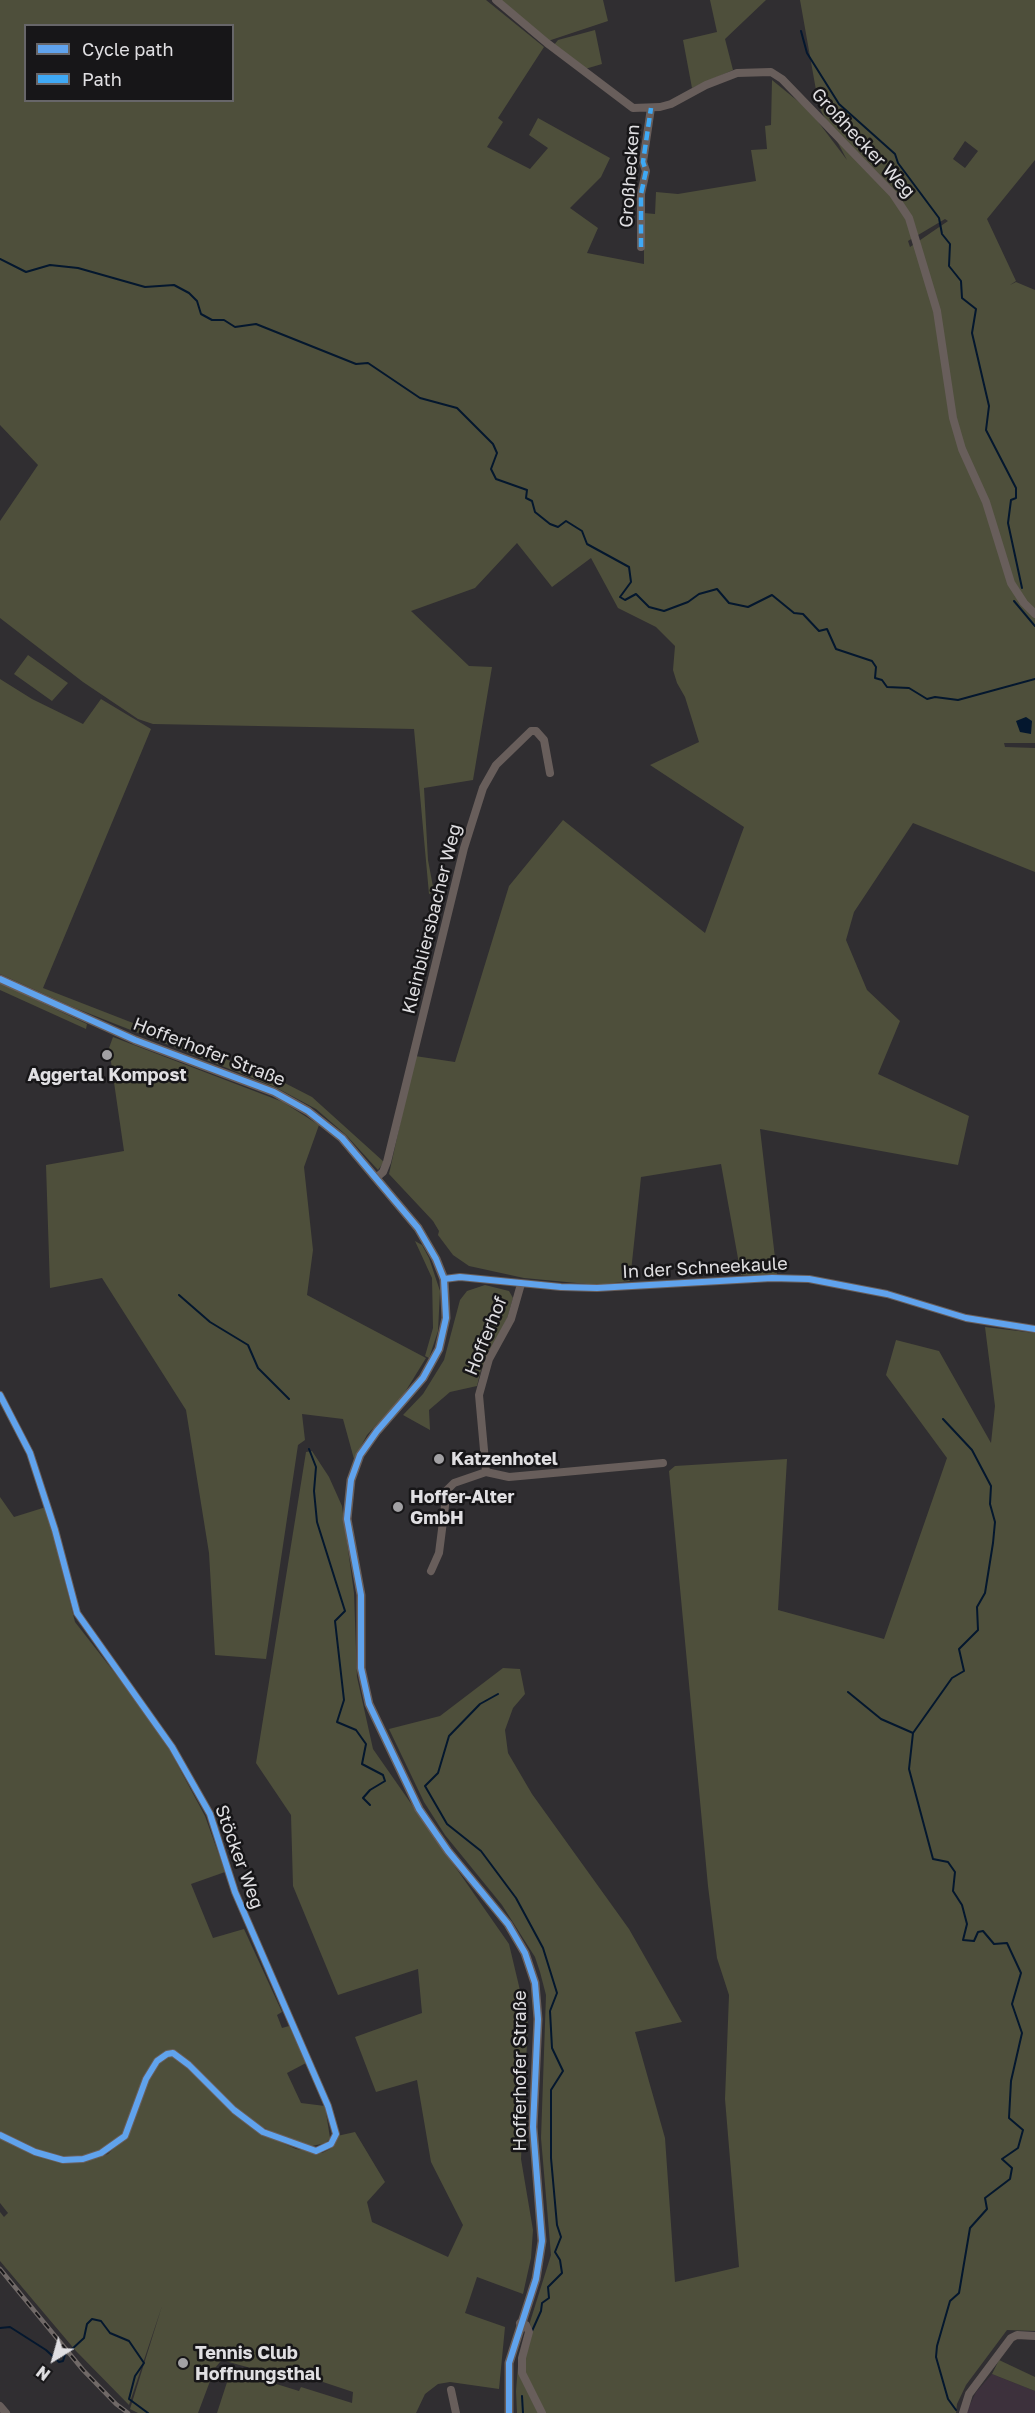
<!DOCTYPE html>
<meta charset="utf-8">
<style>
body{margin:0}
#map{position:relative;width:1035px;height:2413px;overflow:hidden;background:#302e31;font-family:"Golos Text",sans-serif}
canvas{display:block}
.legend{position:absolute;left:24px;top:24px;width:210px;height:78px;box-sizing:border-box;background:#171618;border:2px solid #676669;margin:0;padding:8px 10px;list-style:none;font-size:18px;color:#e0dfe2}
.legend li{display:flex;align-items:center;gap:12px;height:30px}
.legend b{width:30px;border:2px solid #676669}
.north{position:absolute;left:24px;top:2329px;width:60px;height:60px;-webkit-text-stroke:4px #171618;paint-order:stroke;rotate:217deg;font-size:16px;font-weight:700;line-height:24px;text-align:center;color:#e0dfe2}
.north::after{content:'';display:block;margin:auto;width:21px;height:27px;background:#e0dfe2;clip-path:polygon(50% 0,100% 100%,50% 72%,0 100%)}
</style>
<div id="map">
<canvas width="1035" height="2413"></canvas>
<ul class="legend">
<li><b style="height:8px;background:#60a3ed"></b>Cycle path</li>
<li><b style="height:8px;background:#3fa9f5"></b>Path</li>
</ul>
<div class="north">N</div>
</div>
<script>
const ctx = document.querySelector('canvas').getContext('2d');
ctx.lineJoin = 'round';
function fillPath(path, color) { ctx.fillStyle = color; ctx.fill(path, 'evenodd'); }
const poly = rows => new Path2D(rows.map(r => 'M' + r).join(''));
function strokePath(path, color, width, dash) { ctx.strokeStyle = color; ctx.lineWidth = width; ctx.lineCap = dash ? 'butt' : 'round'; ctx.setLineDash(dash || []); ctx.stroke(path); }
function write(font, color, halo, rows, align = 'center') {
  ctx.font = font + ' "Golos Text",sans-serif'; ctx.lineWidth = 5; ctx.setLineDash([]); ctx.textBaseline = 'middle'; ctx.strokeStyle = halo; ctx.fillStyle = color; for (const [text, x, y, turn = 0] of rows) {
    ctx.save(); ctx.translate(x, y); ctx.rotate((+turn || 0) * Math.PI / 180); ctx.textAlign = isNaN(turn) ? turn : align; if (halo) ctx.strokeText(text, 0, 0); ctx.fillText(text, 0, 0); ctx.restore();
  }
}
fillPath(poly([
 [992,2374,1035,2391,1035,2413,966,2413,976,2392]
]), '#3d313c');
fillPath(poly([
 [0,0,486,0,544,47,498,118,503,122,487,147,530,169,548,148,529,135,538,118,610,158,601,177,570,208,598,228,587,253,644,264,644,213,655,214,656,192,678,194,756,181,751,150,767,149,765,126,771,125,772,80,810,111,847,160,819,107,800,0,1035,0,1035,160,987,219,1016,281,1010,285,1016,282,1035,290,1035,743,1004,743,1005,747,1035,748,1035,872,913,823,854,912,846,940,867,990,900,1021,878,1074,969,1116,958,1165,760,1129,777,1275,741,1275,721,1164,641,1177,630,1281,598,1285,524,1278,469,1266,453,1255,438,1235,439,1231,433,1221,389,1174,415,1056,455,1062,509,886,563,820,705,933,744,827,650,765,699,742,685,697,677,683,673,670,675,646,656,627,618,608,591,558,552,587,517,543,475,588,411,611,469,666,492,667,473,780,424,788,428,860,434,892,429,894,414,729,153,724,138,719,83,682,0,618,0,521,38,465,0,425],
 [26,26,232,26,232,100,26,100],
 [965,141,978,151,965,168,953,159],
 [945,219,948,221,910,247,908,241],
 [498,0,603,0,608,21,548,41],
 [710,0,766,0,725,39,733,70,692,88,683,40,717,32],
 [595,30,602,64,585,69,554,45,558,40],
 [28,655,68,683,52,701,14,674],
 [0,679,32,699,83,724,101,699,151,729,43,988,277,1079,312,1097,384,1162,378,1170,346,1135,316,1109,275,1087,75,1008,0,974],
 [0,983,87,1024,86,1029,0,990],
 [113,1037,283,1102,319,1125,304,1167,313,1250,307,1295,426,1358,402,1397,367,1435,354,1459,343,1419,302,1414,305,1440,298,1445,266,1659,215,1655,209,1553,186,1410,102,1278,50,1288,46,1165,124,1151,109,1048],
 [415,1241,422,1245,429,1258,440,1291,438,1331,429,1358,425,1356,433,1328,432,1278],
 [485,1285,509,1291,513,1298,507,1319,481,1370,477,1386,450,1392,429,1410,430,1430,403,1415,423,1394,444,1360,460,1300,467,1291],
 [985,1327,1035,1333,1035,2331,1007,2330,966,2385,957,2404,956,2413,544,2413,524,2373,524,2360,531,2332,530,2322,551,2255,541,2138,546,1995,540,1972,535,1957,502,1905,445,1835,424,1802,389,1729,440,1716,503,1668,520,1669,525,1694,513,1708,505,1730,508,1753,532,1794,629,1929,682,2022,635,2032,665,2138,675,2282,739,2267,725,2099,729,1995,717,1958,708,1886,669,1471,675,1466,787,1459,778,1610,884,1639,947,1458,886,1375,896,1340,939,1351,991,1443,995,1406],
 [312,1451,329,1477,342,1506,354,1593,357,1677,373,1749,509,1944,528,2024,521,2159,533,2230,531,2258,523,2294,477,2277,465,2313,505,2327,499,2389,450,2382,438,2384,425,2394,416,2413,217,2413,231,2370,299,2391,301,2387,352,2403,353,2392,308,2377,302,2382,225,2361,231,2349,215,2368,198,2413,138,2413,130,2409,162,2306,129,2405,76,2351,0,2261,0,2212,4,2217,8,2213,0,2203,0,2137,32,2154,63,2163,90,2160,108,2154,128,2134,151,2073,165,2056,175,2056,269,2137,296,2149,322,2153,330,2149,337,2136,355,2132,385,2182,367,2202,372,2222,448,2257,463,2225,431,2162,417,2080,376,2092,355,2037,422,2013,418,1969,338,1995,293,1886,291,1815,256,1763,306,1452],
 [0,1497,14,1517,46,1507,75,1622,139,1704,169,1749,205,1816,225,1872,191,1884,213,1938,244,1929,282,2012,277,2015,282,2028,289,2026,306,2063,287,2073,301,2103,325,2106,330,2138,326,2143,312,2146,297,2143,262,2127,238,2109,184,2057,159,2056,125,2131,115,2143,89,2156,64,2158,38,2150,0,2132],
 [999,2360,1035,2377,1035,2391,992,2374],
 [518,2366,539,2413,517,2413,516,2391]
]), '#4e4f3b');
fillPath(poly([
 [1026,717,1032,721,1031,734,1020,732,1016,721]
]), '#04172e');
strokePath(poly([
 [801,31,807,53,839,104,895,154,898,163,939,218,942,234,950,244,949,266,961,281,962,298,976,309,972,333,989,406,986,430,1016,488,1016,498,1011,500,1008,523,1022,588],
 [0,259,26,272,50,265,78,268,145,287,174,285,189,293,197,301,201,314,212,320,224,320,235,327,256,324,356,364,368,363,420,398,457,408,493,444,497,453,491,469,496,479,527,490,526,498,532,501,535,512,550,524,558,527,566,521,582,531,587,544,629,567,631,582,620,597,625,600,636,594,649,607,664,611,688,602,699,594,717,589,729,603,748,607,772,595,794,613,803,614,819,631,827,629,836,649,872,661,876,667,875,678,882,680,887,687,909,688,927,699,935,697,958,700,1035,679],
 [1014,601,1035,626],
 [179,1295,210,1322,248,1345,258,1368,289,1399],
 [943,1419,972,1450,991,1486,990,1504,995,1522,993,1543,985,1593,977,1607,978,1630,959,1649,964,1671,952,1678,913,1733,909,1769,933,1859,948,1862,955,1872,953,1891,962,1905,967,1924,963,1940,974,1941,978,1932,983,1931,994,1944,1007,1943,1021,1973,1012,2004,1022,2033,1011,2081,1009,2118,1023,2130,1018,2148,1002,2159,1012,2168,1010,2179,985,2198,987,2209,970,2228,959,2293,950,2301,937,2346,936,2357,948,2399,956,2410],
 [309,1449,316,1467,314,1491,317,1522,345,1611,335,1621,344,1700,337,1722,356,1730,366,1744,362,1764,383,1775,385,1781,370,1790,363,1798,370,1805],
 [848,1692,881,1719,913,1733],
 [498,1694,480,1704,449,1736,438,1773,425,1786,447,1824,481,1851,516,1898,543,1948,557,1993,550,2011,552,2048,563,2071,551,2090,551,2158,557,2225,561,2237,555,2252,560,2260,562,2273,548,2287,549,2298,542,2303,541,2311,532,2331],
 [0,2328,10,2327,46,2350,59,2362,63,2361,65,2355],
 [71,2350,84,2338,87,2324,92,2319,101,2321,110,2333,129,2341,144,2363,135,2376,129,2399,148,2413],
 [522,2396,523,2413]
]), '#04172e', 2);
strokePath(poly([
 [496,0,547,43,633,108,660,107,671,104,706,85,737,73,771,72,782,79,893,194,909,218,937,311,953,418,962,449,986,502,1011,583,1024,603,1035,614],
 [641,247,641,194,646,171,643,162,651,108],
 [376,1178,383,1172,387,1162,464,848,483,788,496,765,531,731,536,731,544,740,550,773],
 [444,1279,460,1277,561,1287,597,1288,772,1278,809,1279,887,1294,966,1318,1035,1329],
 [0,1395,30,1453,55,1530,77,1613,172,1747,210,1814,235,1892,328,2106,336,2134,331,2144,316,2151,263,2132,234,2110,189,2065,173,2053,167,2054,157,2061,146,2079,125,2136,101,2153,83,2159,63,2160,35,2152,0,2135],
 [486,1472,509,1477,663,1463],
 [431,1571,439,1553,447,1490,454,1483,486,1472,479,1395,489,1359,511,1319,521,1284],
 [520,2323,526,2325,529,2332,522,2358,522,2373,542,2413],
 [451,2390,456,2413],
 [0,2406,6,2413],
 [963,2413,969,2394,1011,2338,1017,2335,1035,2336]
]), '#685e5b', 8);
strokePath(poly([
 [0,979,135,1040,274,1092,308,1111,342,1138,418,1228,436,1259,444,1279,446,1318,439,1349,423,1378,377,1431,360,1455,351,1480,347,1519,361,1595,361,1668,369,1704,419,1809,448,1851,508,1924,525,1953,535,1983,538,2019,533,2127,542,2241,536,2279,509,2363,509,2413]
]), '#685e5b', 9);
const rail = poly([
 [0,2269,83,2370,116,2404,128,2413]
]);
strokePath(rail, '#706967', 4.5);
strokePath(rail, '#171618', 2, [7]);
strokePath(poly([
 [641,247,641,194,646,171,643,162,651,108]
]), '#3fa9f5', 4.5, [9, 4.5]);
strokePath(poly([
 [0,979,135,1040,274,1092,308,1111,342,1138,418,1228,436,1259,444,1279,446,1318,439,1349,423,1378,377,1431,360,1455,351,1480,347,1519,361,1595,361,1668,369,1704,419,1809,448,1851,508,1924,525,1953,535,1983,538,2019,533,2127,542,2241,536,2279,509,2363,509,2413],
 [444,1279,460,1277,561,1287,597,1288,772,1278,809,1279,887,1294,966,1318,1035,1329],
 [0,1395,30,1453,55,1530,77,1613,172,1747,210,1814,235,1892,328,2106,336,2134,331,2144,316,2151,263,2132,234,2110,189,2065,173,2053,167,2054,157,2061,146,2079,125,2136,101,2153,83,2159,63,2160,35,2152,0,2135]
]), '#60a3ed', 6);
for (const [x, y, r, color] of [
 [107,1055,6,"#a2a1a4"],
 [439,1459,6,"#a2a1a4"],
 [398,1507,6,"#a2a1a4"],
 [183,2363,6,"#a2a1a4"]
]) { const dot = new Path2D(); dot.arc(x, y, r, 0, 2 * Math.PI); ctx.fillStyle = color; ctx.fill(dot); strokePath(dot, '#171618', 2); }
write('18px', '#e0dfe2', '#171618', [
 ["Großhecker Weg",863,143,47],
 ["Großhecken",630,176,-86],
 ["Kleinbliersbacher Weg",432,919,-76],
 ["Hofferhofer Straße",209,1052,21],
 ["In der Schneekaule",705,1268,-3],
 ["Hofferhof",486,1336,-68],
 ["Stöcker Weg",239,1857,70],
 ["Hofferhofer Straße",520,2071,-90]
]);
write('bold 18px', '#e0dfe2', '#171618', [
 ["Aggertal Kompost",107,1075,"center"],
 ["Katzenhotel",451,1459],
 ["Hoffer-Alter",410,1497],
 ["GmbH",410,1518],
 ["Tennis Club",195,2353],
 ["Hoffnungsthal",195,2374]
], 'left');
</script>
